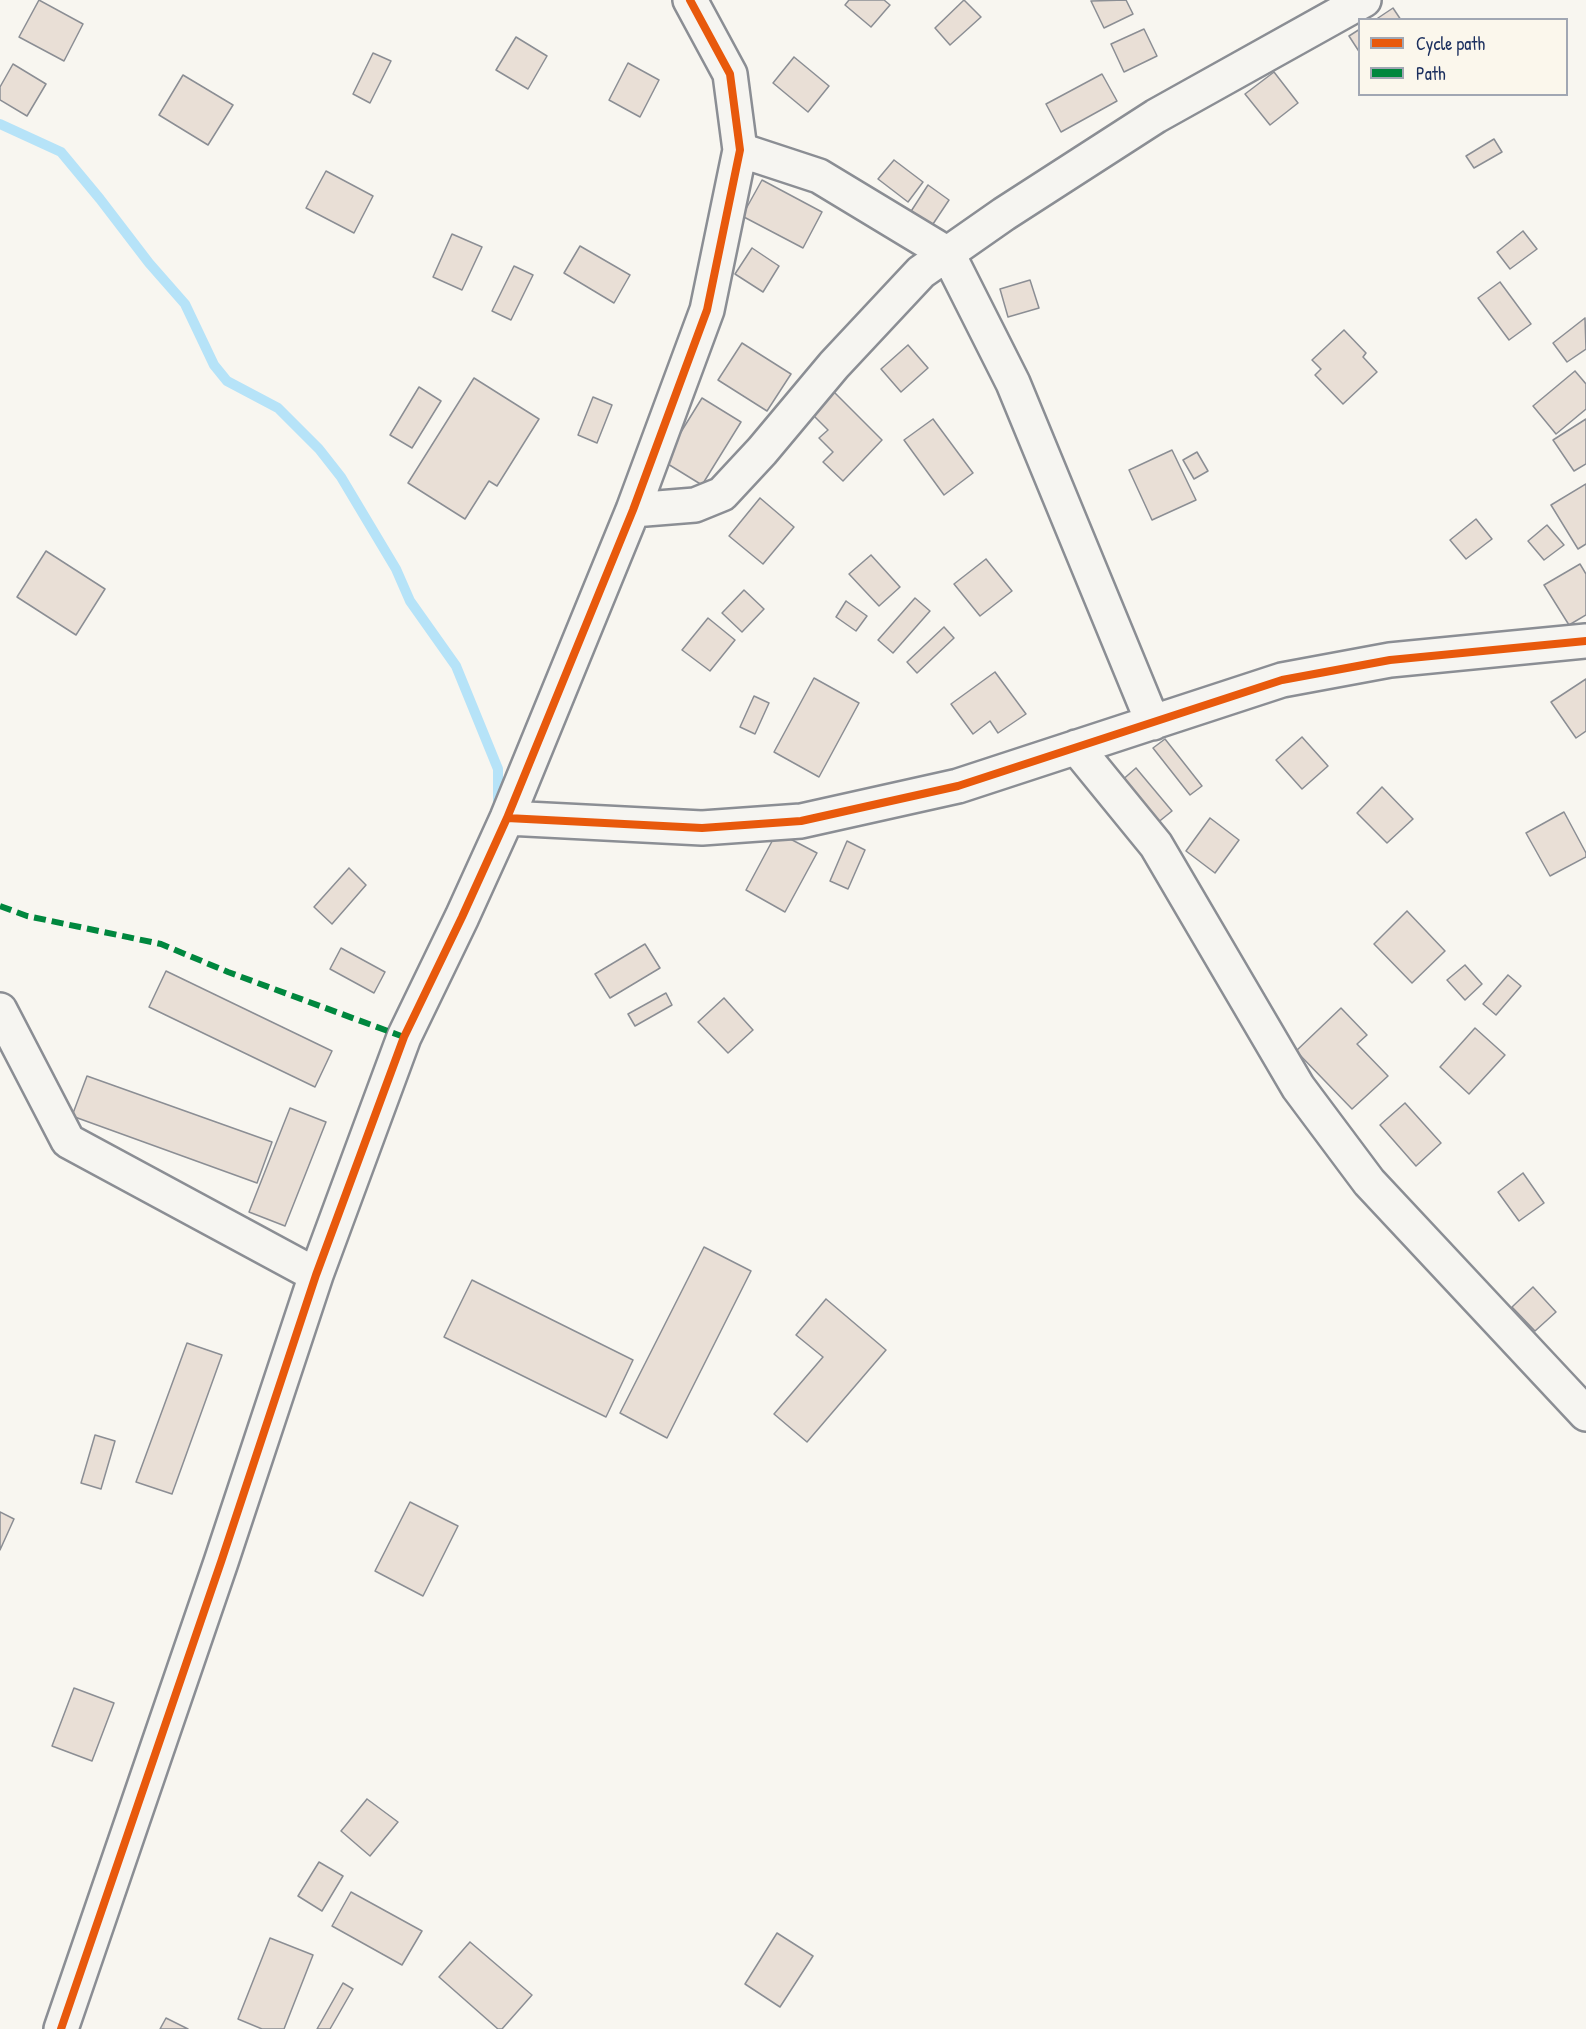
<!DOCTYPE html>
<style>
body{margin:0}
#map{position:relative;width:1586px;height:2029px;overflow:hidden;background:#f8f6f0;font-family:"Patrick Hand",sans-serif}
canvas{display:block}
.legend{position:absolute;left:1358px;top:18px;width:210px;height:78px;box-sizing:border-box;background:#fbf7ec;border:2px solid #a1a7b3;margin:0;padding:8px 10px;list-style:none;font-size:18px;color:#1b2f5e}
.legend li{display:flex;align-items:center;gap:12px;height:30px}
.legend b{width:30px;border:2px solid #a1a7b3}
</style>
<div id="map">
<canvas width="1586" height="2029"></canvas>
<ul class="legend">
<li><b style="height:8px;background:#e8590c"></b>Cycle path</li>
<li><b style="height:8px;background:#00873e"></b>Path</li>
</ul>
</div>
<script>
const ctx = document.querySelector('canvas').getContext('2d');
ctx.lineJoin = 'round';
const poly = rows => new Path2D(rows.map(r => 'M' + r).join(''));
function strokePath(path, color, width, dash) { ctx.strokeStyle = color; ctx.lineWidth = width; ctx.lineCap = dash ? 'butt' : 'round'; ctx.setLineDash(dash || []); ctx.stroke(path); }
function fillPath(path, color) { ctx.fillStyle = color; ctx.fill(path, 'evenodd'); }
strokePath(poly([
 [0,124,61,152,100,199,149,263,185,304,214,365,227,381,278,408,319,449,341,477,396,569,410,601,456,666,498,769,498,809]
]), '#b6e3f8', 10);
const building = poly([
 [39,0,83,24,64,61,19,37,39,0],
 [849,0,884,0,890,5,871,27,845,5,849,0],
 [964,0,981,17,950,45,935,28,964,0],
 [1126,0,1133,14,1104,28,1091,1,1126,0],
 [1393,8,1401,20,1375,20,1393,8],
 [1144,29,1157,56,1124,72,1111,44,1144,29],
 [1360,29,1360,53,1349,36,1360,29],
 [516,37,547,56,528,89,496,70,516,37],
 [373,53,391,61,370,103,353,94,373,53],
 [794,57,829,86,808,112,773,83,794,57],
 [628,63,659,80,640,117,609,100,628,63],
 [13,64,46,84,27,116,0,100,0,87,13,64],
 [1274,72,1298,103,1270,125,1245,94,1274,72],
 [1102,74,1117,101,1061,132,1046,104,1102,74],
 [183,75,233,105,208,145,159,115,183,75],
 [1494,139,1502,152,1474,168,1466,156,1494,139],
 [894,160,923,182,908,202,878,179,894,160],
 [326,171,373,196,354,233,306,208,326,171],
 [762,180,822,212,803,248,742,216,762,180],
 [928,185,949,200,929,230,908,216,928,185],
 [1523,231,1537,249,1510,269,1497,252,1523,231],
 [452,234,482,247,462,290,433,277,452,234],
 [580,246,630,275,614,303,564,273,580,246],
 [752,248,779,266,763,292,735,274,752,248],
 [514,266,533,275,511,320,492,311,514,266],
 [1030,280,1039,308,1008,317,1000,289,1030,280],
 [1500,282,1531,324,1509,340,1478,298,1500,282],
 [1585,318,1586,349,1567,362,1553,343,1585,318],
 [1344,330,1366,353,1363,357,1377,372,1343,404,1315,375,1321,369,1312,360,1344,330],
 [742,343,791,374,767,411,718,380,742,343],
 [908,345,928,368,901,392,881,369,908,345],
 [1575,371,1586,384,1586,409,1556,434,1533,406,1575,371],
 [474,378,539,419,497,486,489,481,465,519,408,483,474,378],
 [419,387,441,401,412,448,390,435,419,387],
 [831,389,882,440,843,481,823,462,833,452,819,438,828,430,809,411,831,389],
 [593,397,612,405,597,443,578,435,593,397],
 [702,398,741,422,702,485,663,461,702,398],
 [933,419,973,473,944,495,904,440,933,419],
 [1586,419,1586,464,1574,471,1553,440,1586,419],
 [1172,450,1196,500,1152,520,1129,470,1172,450],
 [1197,452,1208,471,1194,479,1183,460,1197,452],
 [1586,484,1586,544,1578,549,1551,505,1586,484],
 [760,498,794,527,763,564,729,536,760,498],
 [1476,519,1492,539,1466,559,1450,540,1476,519],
 [1547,525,1564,545,1544,560,1528,541,1547,525],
 [46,551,105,589,76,635,17,597,46,551],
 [871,555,900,587,879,606,849,574,871,555],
 [986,559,1012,591,980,616,954,584,986,559],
 [1580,564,1586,574,1586,615,1569,625,1544,585,1580,564],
 [744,590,764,609,742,632,722,613,744,590],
 [915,598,930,611,893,653,878,640,915,598],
 [846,601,867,616,856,631,836,617,846,601],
 [708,618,735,640,710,671,682,650,708,618],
 [944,627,954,638,917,673,907,662,944,627],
 [995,672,1026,714,998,733,990,721,973,734,951,704,995,672],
 [814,678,859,703,819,777,774,752,814,678],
 [1586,679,1586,731,1576,738,1551,702,1586,679],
 [754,696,769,703,755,734,740,727,754,696],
 [1302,737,1328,766,1302,789,1276,760,1302,737],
 [1165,739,1202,786,1190,795,1153,748,1165,739],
 [1136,768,1172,811,1156,824,1120,782,1136,768],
 [1382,787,1413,819,1387,843,1357,813,1382,787],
 [1564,812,1586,853,1586,857,1550,876,1526,833,1564,812],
 [1210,818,1239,840,1215,873,1186,851,1210,818],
 [777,832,817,853,785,912,746,890,777,832],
 [847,841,865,850,848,889,830,881,847,841],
 [349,868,366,885,332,924,314,907,349,868],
 [1407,911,1445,951,1412,983,1374,944,1407,911],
 [645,944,660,968,610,998,595,974,645,944],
 [341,948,385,972,374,993,330,969,341,948],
 [1465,965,1482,984,1465,1000,1447,980,1465,965],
 [166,971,332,1051,315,1087,149,1007,166,971],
 [1508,975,1521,986,1496,1015,1483,1004,1508,975],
 [666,993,672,1005,635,1026,628,1014,666,993],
 [724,998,753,1030,728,1053,698,1022,724,998],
 [1341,1008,1367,1035,1357,1044,1388,1076,1352,1109,1296,1051,1341,1008],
 [1475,1028,1505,1055,1469,1094,1440,1067,1475,1028],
 [87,1076,272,1142,257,1183,72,1116,87,1076],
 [1405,1103,1441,1143,1416,1166,1380,1125,1405,1103],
 [290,1108,326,1122,285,1226,249,1212,290,1108],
 [1523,1173,1544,1203,1519,1221,1498,1192,1523,1173],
 [704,1247,751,1271,667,1438,620,1413,704,1247],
 [472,1280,633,1360,606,1417,444,1337,472,1280],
 [1533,1287,1556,1312,1535,1331,1512,1307,1533,1287],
 [826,1299,886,1350,807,1442,774,1414,823,1357,796,1335,826,1299],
 [187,1343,222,1355,172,1494,136,1482,187,1343],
 [95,1435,115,1441,101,1489,81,1483,95,1435],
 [410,1502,458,1526,423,1596,375,1571,410,1502],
 [0,1512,14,1519,0,1550,0,1512],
 [74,1688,114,1703,92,1761,52,1746,74,1688],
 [367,1799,398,1822,370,1856,341,1831,367,1799],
 [319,1862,343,1876,322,1911,298,1896,319,1862],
 [351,1892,422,1931,402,1965,332,1926,351,1892],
 [777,1933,813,1956,780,2007,745,1984,777,1933],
 [270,1938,313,1955,284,2029,262,2029,238,2019,270,1938],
 [470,1942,532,1995,502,2029,498,2029,439,1977,470,1942],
 [343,1983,353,1989,330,2029,317,2029,343,1983],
 [166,2018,188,2029,160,2029,166,2018]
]);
fillPath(building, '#e9dfd6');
strokePath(building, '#8b8e94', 1.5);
const minor = poly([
 [740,150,819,176,948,254,1013,383,1153,723],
 [633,510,695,505,722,494,762,451,834,365,921,272,1004,214,1156,116,1364,0],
 [1076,747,1156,845,1298,1087,1369,1182,1586,1414],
 [507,818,702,828,801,821,958,786,1282,680,1390,660,1586,641],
 [0,1010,68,1141,316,1275],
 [61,2029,221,1562,316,1275,404,1037,462,917,507,818,633,510,707,310,740,150,730,74,690,0]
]);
strokePath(minor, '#8b8e94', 38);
strokePath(minor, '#f6f5f1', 33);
strokePath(poly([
 [0,906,27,916,161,944,228,972,404,1037]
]), '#00873e', 6, [12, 6]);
strokePath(poly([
 [507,818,702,828,801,821,958,786,1282,680,1390,660,1586,641],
 [61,2029,221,1562,316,1275,404,1037,462,917,507,818,633,510,707,310,740,150,730,74,690,0]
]), '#e8590c', 8);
</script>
